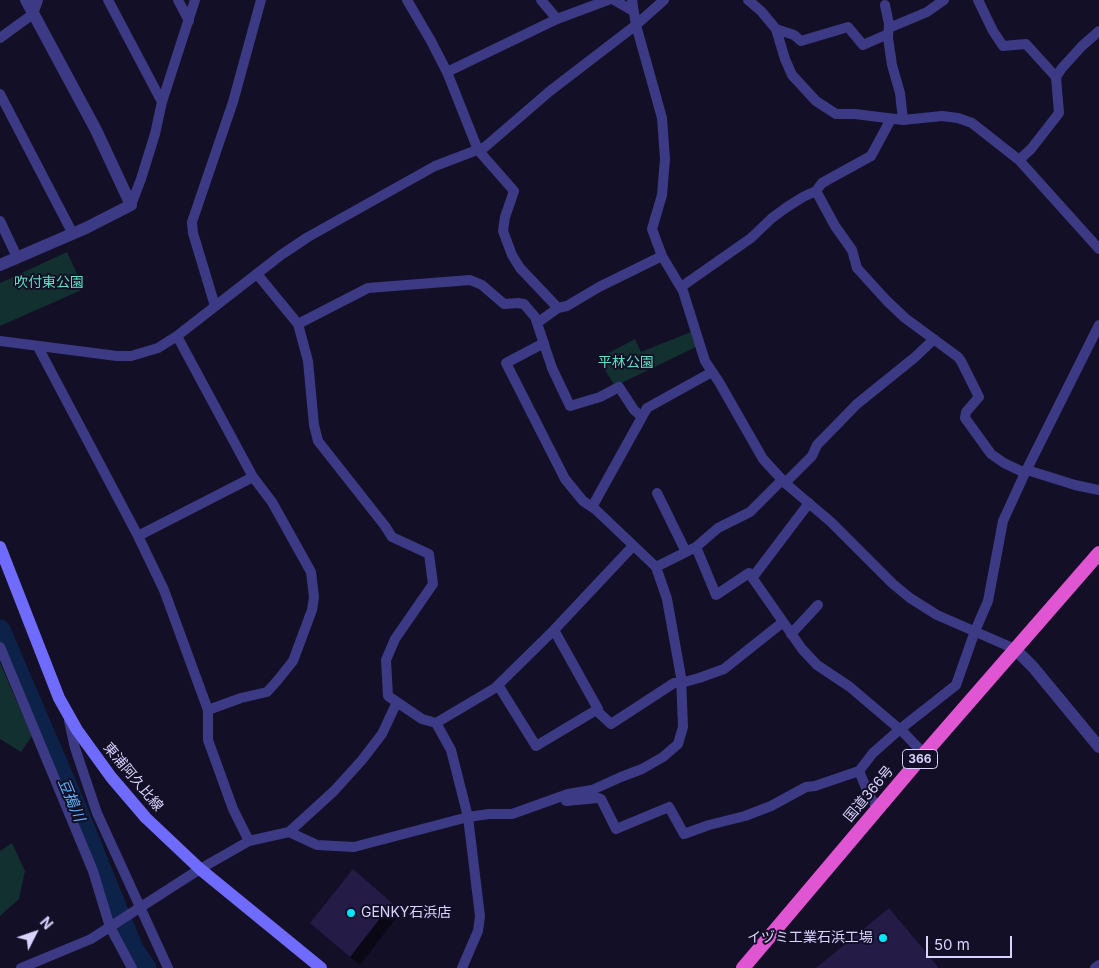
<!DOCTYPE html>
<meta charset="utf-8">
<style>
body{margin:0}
#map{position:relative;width:1099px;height:968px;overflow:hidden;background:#130f26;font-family:Inter,sans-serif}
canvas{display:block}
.north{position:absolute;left:10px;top:908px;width:50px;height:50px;-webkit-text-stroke:4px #130f26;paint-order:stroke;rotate:49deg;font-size:14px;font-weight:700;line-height:20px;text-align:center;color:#d9d4ff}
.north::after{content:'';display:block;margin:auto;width:18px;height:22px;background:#d9d4ff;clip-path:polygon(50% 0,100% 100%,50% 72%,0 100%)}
.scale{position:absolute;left:926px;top:936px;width:86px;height:22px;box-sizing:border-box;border:2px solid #d9d4ff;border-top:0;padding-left:6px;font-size:15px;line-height:18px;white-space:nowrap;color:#d9d4ff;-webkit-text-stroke:4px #130f26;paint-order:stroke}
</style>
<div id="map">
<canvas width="1099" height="968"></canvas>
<div class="north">N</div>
<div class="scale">50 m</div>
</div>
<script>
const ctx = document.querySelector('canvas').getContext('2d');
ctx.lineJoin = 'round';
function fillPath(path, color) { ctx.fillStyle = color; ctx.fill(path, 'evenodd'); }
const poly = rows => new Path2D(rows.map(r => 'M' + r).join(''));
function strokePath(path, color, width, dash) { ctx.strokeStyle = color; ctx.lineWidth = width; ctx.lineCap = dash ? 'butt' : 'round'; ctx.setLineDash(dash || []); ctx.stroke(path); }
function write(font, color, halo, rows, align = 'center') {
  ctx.font = font + ' Inter,"Noto Sans JP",sans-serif'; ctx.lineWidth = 4; ctx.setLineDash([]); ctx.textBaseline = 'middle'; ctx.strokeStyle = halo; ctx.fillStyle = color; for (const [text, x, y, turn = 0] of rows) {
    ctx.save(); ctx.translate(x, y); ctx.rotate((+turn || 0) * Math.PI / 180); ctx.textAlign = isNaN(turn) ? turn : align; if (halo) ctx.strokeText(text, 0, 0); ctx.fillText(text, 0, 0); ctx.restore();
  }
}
fillPath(poly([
 [67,252,84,289,0,326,0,283],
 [691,332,696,347,615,386,603,367,609,363,605,355,635,339,641,352],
 [0,663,32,736,21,752,0,739],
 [12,843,25,871,19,899,0,916,0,851]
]), '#12302f');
fillPath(poly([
 [391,904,400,913,360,965,311,923]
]), '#0007');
strokePath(poly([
 [0,630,75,805,133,949,146,968]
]), '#0c2248', 21);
fillPath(poly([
 [353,869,392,903,350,957,310,923],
 [889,908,939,968,816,968]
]), '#241b47');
strokePath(poly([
 [108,0,162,102],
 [178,0,189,21],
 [407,0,431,41,447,72,478,150,514,191,505,217,503,231,512,255,520,268,558,308],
 [541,0,557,19],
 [614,0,633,11],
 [632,0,636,25,662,118,665,159,662,195,652,229,662,256,683,291,705,361,719,382,763,459,785,483,831,522,893,584,910,598,937,615,1015,649],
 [748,0,761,11,776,29,785,59,792,75,816,101,836,114,855,114,903,120,942,116,958,118,972,123,1019,160,1099,249],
 [978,0,993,31,1003,46,1026,44,1056,77],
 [885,5,889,24,888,38,892,65,900,93,903,120],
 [889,28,927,12,944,0],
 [776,29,794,35,801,41,848,27,863,45,888,34],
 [0,38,33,14,38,0],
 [447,72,557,19,608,0],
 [0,94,73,234],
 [1019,160,1031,149,1059,113,1056,77,1062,68,1082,46,1099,31],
 [816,191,835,226,852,250,857,268,887,301,905,318,958,357,961,361,979,397,966,412,965,418,991,454,1004,463,1025,473],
 [131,205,141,179,155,134,162,102,195,0],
 [0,221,17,257],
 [257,274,298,324,308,361,314,425,318,441,385,526,392,537,429,554,433,584,395,639,386,660,388,696,422,719,436,723,451,750,468,817,480,916,478,931,462,968],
 [681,287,751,238,772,218,787,207,803,197,816,191,822,183,871,156,891,119],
 [215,306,193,233,192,222,233,102,261,0],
 [537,323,558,308,567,306,599,287,662,256],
 [298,324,368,288,470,280,482,285,504,304,518,303,524,304,535,317,552,368,570,406,600,397,619,387,634,410,641,416],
 [177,336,253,477,272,502,311,572,314,597,312,610,293,661,277,681,267,692,241,698,208,710],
 [0,341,117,356,131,356,158,348,177,336,281,255,308,237,435,166,485,147,550,91,636,25,664,0],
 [38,347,138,536,164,590,208,710,208,740,233,809,249,841],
 [1027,470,1075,485,1099,490],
 [785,483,812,456,817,445,857,404,914,358,934,339],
 [657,493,686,552],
 [592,507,647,408,712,372],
 [138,536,253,477],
 [696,547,716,595,749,573,802,649,817,665,850,687,904,733,924,754],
 [656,567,696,547,718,528,750,512,782,480],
 [753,577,809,503],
 [791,634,818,605],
 [0,647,93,871,110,927,132,968],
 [498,685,536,746,598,709,554,630],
 [596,710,611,724,674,683,681,683,699,678,724,669,783,622],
 [69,721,75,748,97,813,168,968],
 [436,723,495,688,554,630,633,546],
 [859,771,869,795,878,809],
 [566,801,598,798,601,799,616,829,669,807,684,834,709,825,745,816,771,806,806,787,815,786,859,771,873,753,899,730,956,685,975,631,988,601,1003,521,1025,473,1099,325],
 [289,832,317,845,354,847,468,817,489,814,512,814,568,794,592,790,621,777,642,769,663,757,678,744,683,727,681,677,667,599,656,567,595,509,583,501,565,479,506,363,544,343],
 [21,968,91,939,200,869,249,841,289,832,334,791,362,760,382,734,397,702],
 [1095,968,1099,965]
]), '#3d3a85', 10);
strokePath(poly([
 [0,265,86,228,131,205,96,130,26,0],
 [1015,649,1033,667,1099,747]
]), '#3d3a85', 12);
strokePath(poly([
 [0,547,59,698,77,730,111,777,146,818,200,869,321,968]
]), '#6f6bff', 12);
strokePath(poly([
 [743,968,924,754,1099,553]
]), '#e055d1', 14);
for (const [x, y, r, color] of [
 [351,913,5,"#00e5ff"],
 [883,938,5,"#00e5ff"]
]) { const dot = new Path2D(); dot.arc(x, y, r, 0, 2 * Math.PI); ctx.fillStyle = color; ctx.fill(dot); strokePath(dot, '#130f26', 2); }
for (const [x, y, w] of [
 [920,759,35]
]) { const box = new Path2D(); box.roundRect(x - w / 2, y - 9.5, w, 19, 4); ctx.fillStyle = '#130f26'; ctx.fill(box); strokePath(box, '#d9d4ff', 1); }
write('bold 12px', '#d9d4ff', null, [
 ["366",920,759]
]);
write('14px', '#5fe0c0', '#130f26', [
 ["吹付東公園",49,283],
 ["平林公園",626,363]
]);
write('14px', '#d9d4ff', '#130f26', [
 ["東浦阿久比線",133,777,50],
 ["国道366号",869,794,-50]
]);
write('14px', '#d9d4ff', '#130f26', [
 ["GENKY石浜店",361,913],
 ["イヅミ工業石浜工場",873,938,"right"]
], 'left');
write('italic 15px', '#62b6ff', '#130f26', [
 ["豆搗川",71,800,67]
]);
</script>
